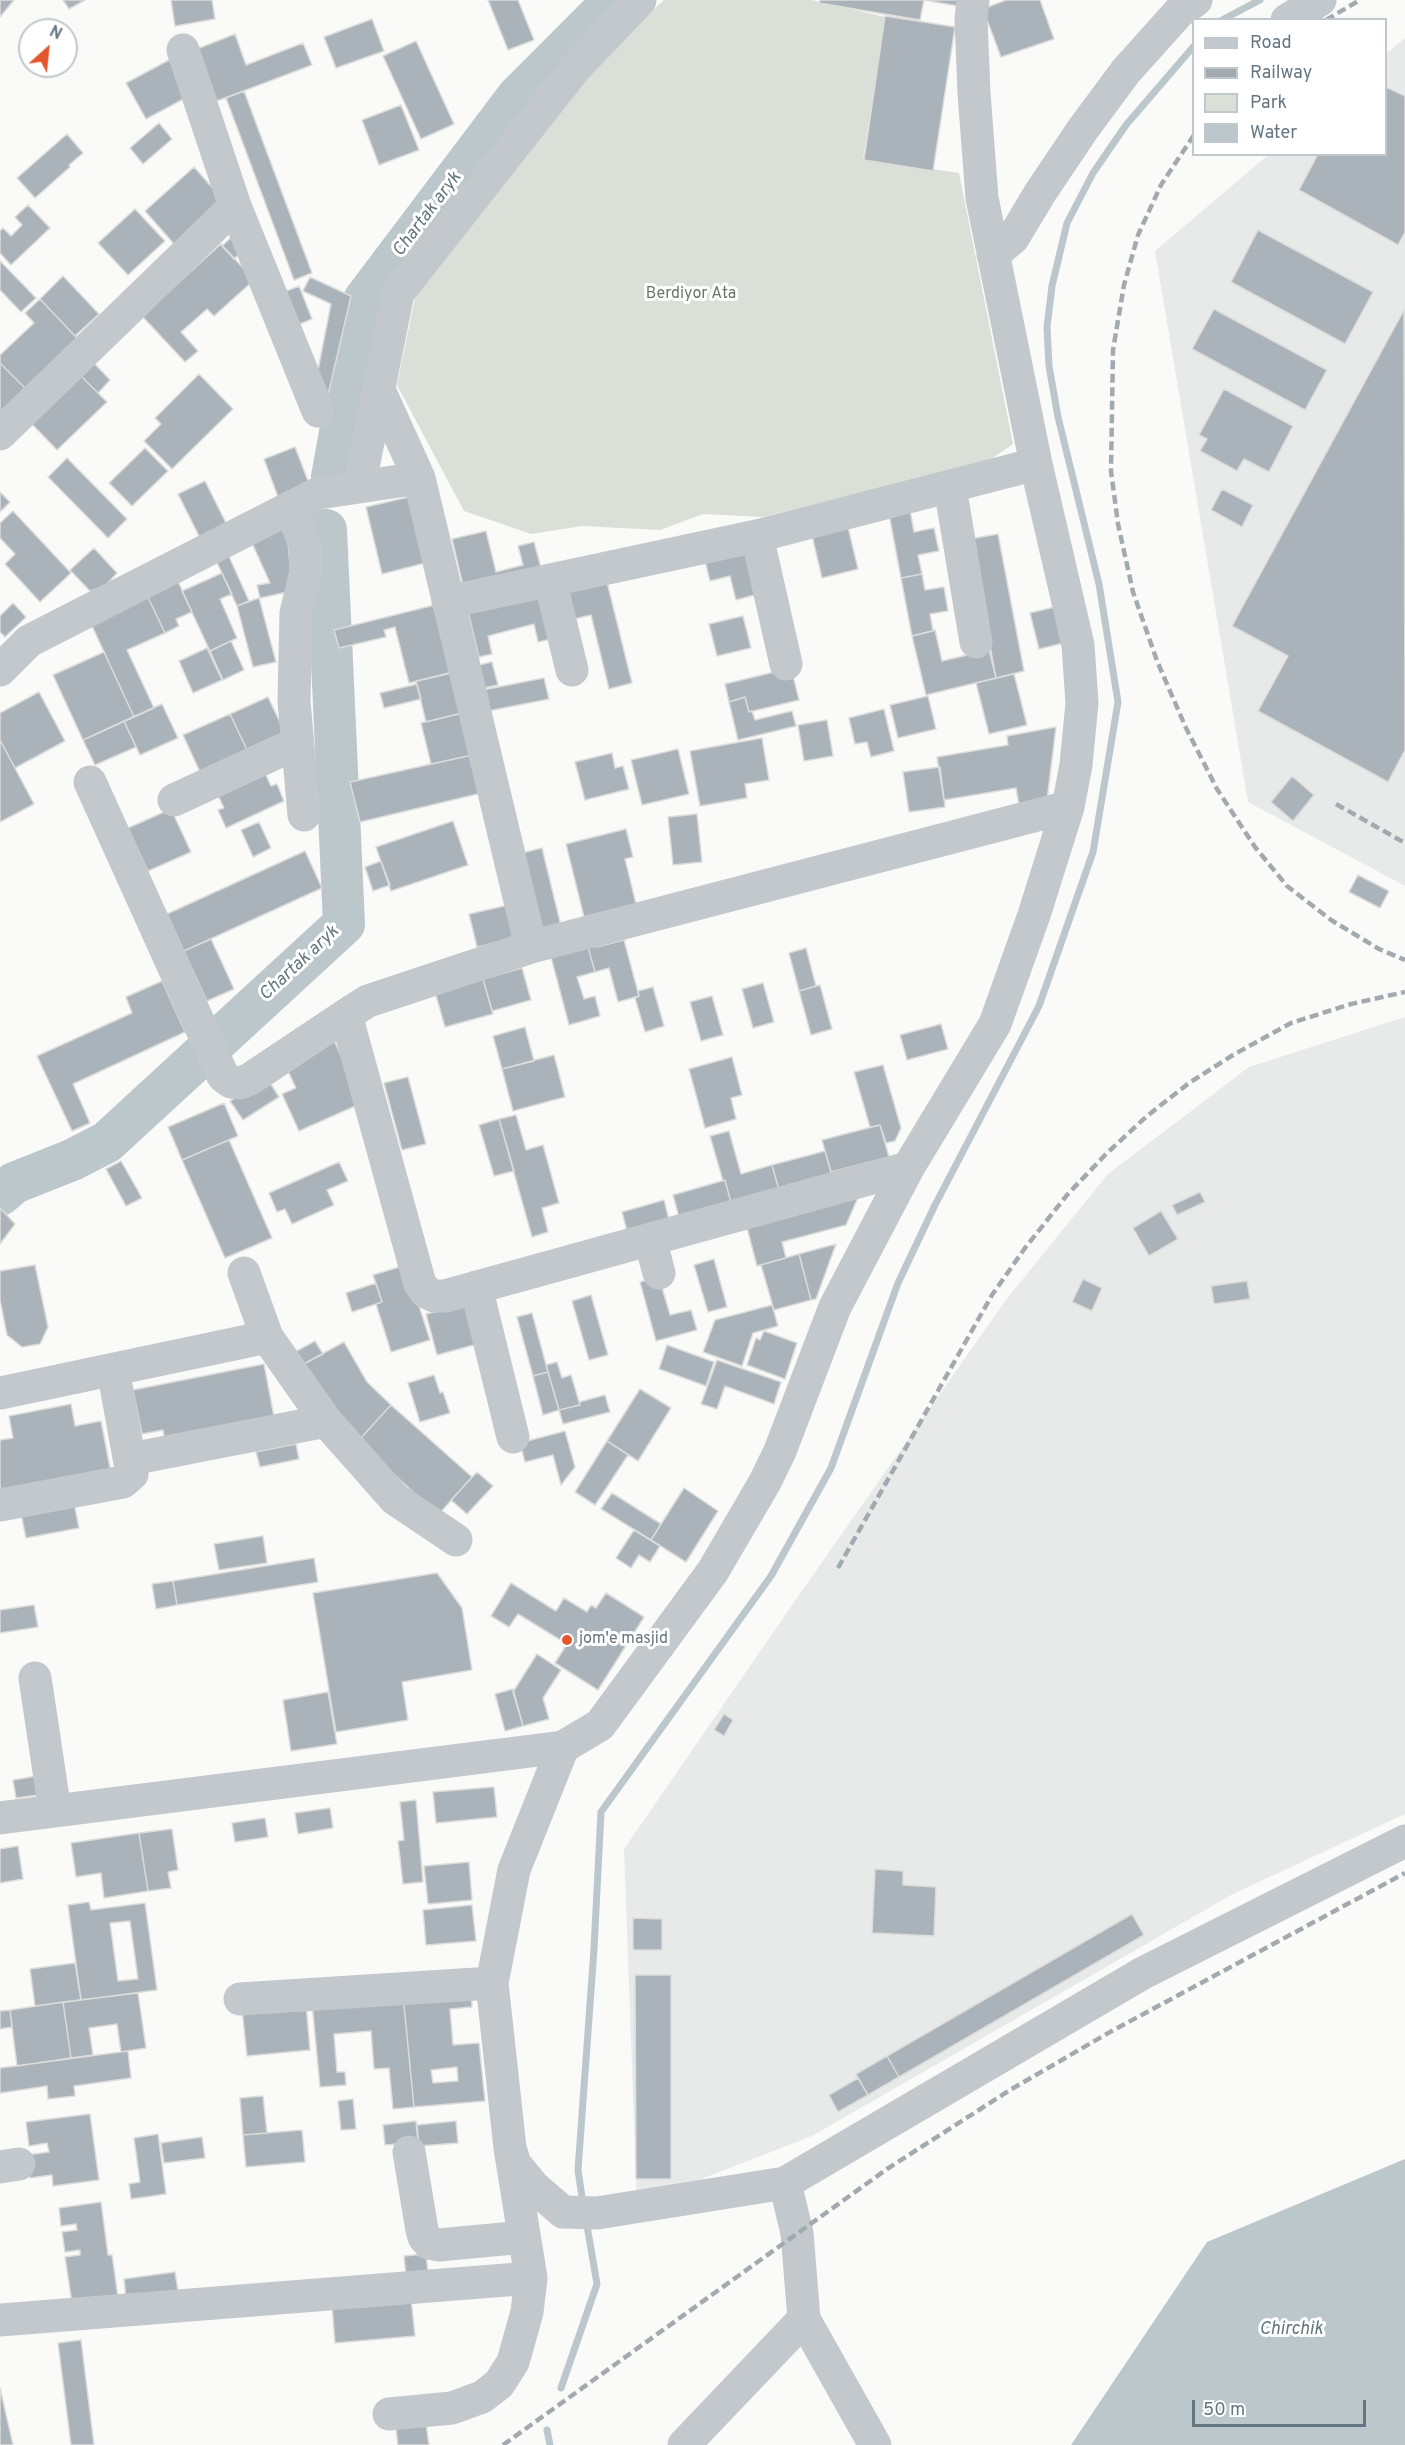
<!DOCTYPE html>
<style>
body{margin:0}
#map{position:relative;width:1405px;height:2445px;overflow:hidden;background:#fafaf8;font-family:Overpass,sans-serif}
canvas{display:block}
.legend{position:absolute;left:1192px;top:18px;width:195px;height:138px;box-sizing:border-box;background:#fff;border:2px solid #c1c8cd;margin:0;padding:8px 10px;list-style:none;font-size:18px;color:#657683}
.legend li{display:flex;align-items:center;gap:12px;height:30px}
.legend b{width:30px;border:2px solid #c1c8cd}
.north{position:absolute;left:18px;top:18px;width:60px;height:60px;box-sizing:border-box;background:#fff;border:2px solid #c1c8cd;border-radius:50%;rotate:27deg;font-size:16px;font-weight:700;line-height:24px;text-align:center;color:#657683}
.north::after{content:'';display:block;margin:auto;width:21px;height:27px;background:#e4572e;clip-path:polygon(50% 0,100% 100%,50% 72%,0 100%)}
.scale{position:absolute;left:1192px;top:2400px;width:174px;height:27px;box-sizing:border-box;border:3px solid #657683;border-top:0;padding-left:8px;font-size:18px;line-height:21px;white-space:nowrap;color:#657683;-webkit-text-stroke:4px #fff;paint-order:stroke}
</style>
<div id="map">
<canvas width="1405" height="2445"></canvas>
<ul class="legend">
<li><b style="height:8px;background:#c3c8cc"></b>Road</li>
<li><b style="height:8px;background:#a2aab0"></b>Railway</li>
<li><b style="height:16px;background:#dadfd7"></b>Park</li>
<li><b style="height:16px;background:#bbc7cb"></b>Water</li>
</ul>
<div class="north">N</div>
<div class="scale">50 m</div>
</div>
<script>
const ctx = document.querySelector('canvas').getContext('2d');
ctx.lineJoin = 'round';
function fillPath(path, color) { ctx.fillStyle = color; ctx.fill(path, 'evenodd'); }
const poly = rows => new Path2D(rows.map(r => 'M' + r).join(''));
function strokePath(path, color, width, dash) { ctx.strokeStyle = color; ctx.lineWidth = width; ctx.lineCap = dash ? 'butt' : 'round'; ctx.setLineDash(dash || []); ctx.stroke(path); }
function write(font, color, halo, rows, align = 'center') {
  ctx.font = font + ' Overpass,sans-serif'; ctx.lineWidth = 6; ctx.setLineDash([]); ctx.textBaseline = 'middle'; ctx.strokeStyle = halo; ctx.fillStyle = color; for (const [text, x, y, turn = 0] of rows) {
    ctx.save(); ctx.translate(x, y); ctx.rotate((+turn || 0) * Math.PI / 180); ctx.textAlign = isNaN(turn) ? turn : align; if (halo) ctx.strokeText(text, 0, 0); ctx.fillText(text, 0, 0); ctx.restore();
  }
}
fillPath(poly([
 [1405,38,1405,886,1248,802,1155,251,1268,155,1386,154,1386,54],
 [1405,1017,1405,1814,1233,1894,812,2136,637,2204,624,1849,799,1595,1005,1301,1108,1174,1249,1067]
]), '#e8e9e9');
fillPath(poly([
 [664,0,812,0,885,17,863,159,959,173,1013,444,988,461,763,517,703,514,660,530,582,526,531,534,464,511,397,385,417,288,577,86,635,26]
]), '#dadfd7');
fillPath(poly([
 [1405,2159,1405,2445,1071,2445,1207,2242]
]), '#bbc7cb');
strokePath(poly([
 [1222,20,1260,0],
 [583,2204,578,2170,594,1949,601,1812,771,1576,831,1468,898,1283,935,1205,1039,1006,1093,852,1118,702,1099,584,1058,417,1049,366,1047,327,1052,286,1067,223,1093,173,1126,125,1194,46],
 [561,2388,597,2284,586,2220],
 [547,2430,550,2445]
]), '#bbc7cb', 7);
strokePath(poly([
 [332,477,364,300,518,96,614,0],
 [0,1195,14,1183,72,1160,107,1142,344,924,326,530]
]), '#bbc7cb', 42);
const building = poly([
 [0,0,14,0,0,17,0,0],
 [63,0,85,0,69,9,63,0],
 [171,0,212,0,215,19,175,26,171,0],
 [488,0,518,0,534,40,508,50,488,0],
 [820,0,924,0,920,20,819,3,820,0],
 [924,0,966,0,964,7,924,0],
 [1040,0,1054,39,1001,57,983,9,1006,0,1040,0],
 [885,16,955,27,933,171,864,160,885,16],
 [372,19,384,51,336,68,324,37,372,19],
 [235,34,246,65,303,43,312,65,217,101,197,49,235,34],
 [416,41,454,124,421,139,383,56,416,41],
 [171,59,191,95,146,119,126,83,171,59],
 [1386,87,1405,96,1405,232,1398,245,1299,190,1318,154,1386,154,1386,87],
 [244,91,312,273,294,280,226,98,244,91],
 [401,105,419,150,379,165,362,120,401,105],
 [159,123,172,139,143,164,130,148,159,123],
 [67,134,83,153,69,165,70,167,35,198,17,178,67,134],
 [194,167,224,201,175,245,145,211,194,167],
 [28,205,50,228,11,265,0,253,0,231,3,228,11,236,22,225,15,217,28,205],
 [135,209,165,241,128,275,98,243,135,209],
 [1258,230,1373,292,1345,344,1231,282,1258,230],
 [236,233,248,245,234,259,222,246,236,233],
 [221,244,254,280,214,316,207,309,181,332,198,351,185,362,142,316,221,244],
 [0,261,36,298,21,312,0,290,0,261],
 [63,276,99,314,75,336,40,299,63,276],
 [310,277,351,296,326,404,315,385,331,304,303,291,310,277],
 [299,286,312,319,293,327,279,294,299,286],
 [40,299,77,338,25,388,0,363,0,355,34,323,25,313,40,299],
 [1214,309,1327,370,1305,410,1192,349,1214,309],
 [1404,310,1405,750,1388,782,1258,711,1288,656,1232,626,1404,310],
 [92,361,110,380,98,393,79,374,92,361],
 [0,363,25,388,0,412,0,363],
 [79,374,107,402,57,450,30,422,79,374],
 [199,374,233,409,172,469,144,441,161,424,155,418,199,374],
 [1224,389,1293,426,1269,472,1244,459,1237,471,1200,451,1207,439,1199,435,1224,389],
 [295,447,310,486,278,497,264,459,295,447],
 [145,448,168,471,132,506,109,483,145,448],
 [67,458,127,519,108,538,48,477,67,458],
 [205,481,227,525,200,538,178,494,205,481],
 [1222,489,1253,505,1242,527,1211,510,1222,489],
 [0,492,10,502,0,512,0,492],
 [413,496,433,561,382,574,366,507,413,496],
 [910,510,914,532,934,528,939,551,918,555,922,574,901,578,889,514,910,510],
 [13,511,71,573,40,602,5,564,15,554,0,538,0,523,13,511],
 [847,523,858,569,822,578,811,531,847,523],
 [287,527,292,591,260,598,257,585,270,583,252,543,287,527],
 [486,531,496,572,523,565,518,546,534,542,543,575,465,594,452,539,486,531],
 [998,534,1024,671,996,678,970,539,998,534],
 [750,546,762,593,736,600,730,576,710,581,704,557,750,546],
 [94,548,117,573,104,587,90,591,70,570,94,548],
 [227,552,249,601,237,606,215,558,227,552],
 [222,573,232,594,220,599,237,638,210,651,182,591,222,573],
 [605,574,632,683,609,689,591,615,566,621,557,586,605,574],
 [922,574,925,590,944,587,948,611,930,614,933,631,912,636,901,578,922,574],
 [176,577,192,612,176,619,179,626,165,633,145,591,176,577],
 [544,588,556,638,538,642,534,624,488,636,492,654,479,657,467,607,544,588],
 [145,591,165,633,127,650,154,708,134,717,88,617,145,591],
 [259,598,276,662,253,667,237,606,259,598],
 [13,603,26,617,5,637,0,632,0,616,13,603],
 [443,603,460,671,409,683,395,627,384,630,386,637,339,648,334,630,443,603],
 [1055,607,1064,643,1039,649,1030,613,1055,607],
 [743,616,751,648,717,656,709,624,743,616],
 [935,630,942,661,989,650,996,678,926,695,912,636,935,630],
 [231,641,244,670,223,680,210,651,231,641],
 [207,648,222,680,193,693,179,661,207,648],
 [104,652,134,717,83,740,53,675,104,652],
 [492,662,498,685,484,688,479,665,492,662],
 [791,668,799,700,749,712,745,697,729,702,725,684,791,668],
 [461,670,471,711,426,722,416,681,461,670],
 [1014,674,1027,725,989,734,976,683,1014,674],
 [544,678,549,699,488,711,483,690,544,678],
 [417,684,421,699,384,708,380,693,417,684],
 [39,692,65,741,15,768,0,740,0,713,39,692],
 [928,696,936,729,898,738,890,705,928,696],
 [268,697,286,735,248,752,230,714,268,697],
 [745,697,749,712,752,711,755,720,792,711,796,726,738,740,729,702,745,697],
 [162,704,178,738,140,755,124,721,162,704],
 [884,709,894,751,871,757,867,742,855,744,849,718,884,709],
 [466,712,477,754,431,764,421,723,466,712],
 [230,714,248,752,201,774,183,735,230,714],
 [827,720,833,756,804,761,798,725,827,720],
 [124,721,136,747,95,765,83,740,124,721],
 [1056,727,1047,800,1019,805,1016,788,944,800,937,757,1008,745,1007,736,1056,727],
 [762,738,769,780,745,784,747,798,700,806,690,751,762,738],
 [0,740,34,804,0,822,0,740],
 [678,749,689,794,642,805,631,760,678,749],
 [612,753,615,768,623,766,629,789,585,800,575,762,612,753],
 [477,754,486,792,360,822,350,782,477,754],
 [940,767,945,807,909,812,903,772,940,767],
 [263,769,271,786,277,784,284,801,226,828,218,810,224,808,216,791,263,769],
 [1292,776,1314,795,1293,821,1271,802,1292,776],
 [171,809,191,852,148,871,128,828,171,809],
 [697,814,702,862,673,865,668,817,697,814],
 [453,821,468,865,391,891,376,847,453,821],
 [259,822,271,848,253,857,241,830,259,822],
 [626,829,633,857,625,859,636,904,584,917,566,844,626,829],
 [542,848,561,926,540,931,522,853,542,848],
 [305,851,322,888,184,951,167,914,305,851],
 [381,861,390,885,373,891,365,867,381,861],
 [1358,875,1389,891,1380,908,1349,892,1358,875],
 [513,904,521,937,477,947,469,914,513,904],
 [211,939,234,989,207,1001,184,951,211,939],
 [624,940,639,996,618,1002,609,968,595,972,588,947,597,945,597,947,624,940],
 [588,947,595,972,577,977,584,999,595,996,600,1016,569,1025,551,957,588,947],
 [806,948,816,986,799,991,789,953,806,948],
 [522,968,531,1000,492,1011,483,979,522,968],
 [483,979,493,1014,445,1027,435,992,483,979],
 [162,981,185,1032,73,1084,90,1123,72,1131,37,1056,132,1013,126,997,162,981],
 [763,983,774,1022,753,1028,742,989,763,983],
 [820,985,832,1029,811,1035,799,991,820,985],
 [653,987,664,1026,645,1032,635,998,639,996,638,991,653,987],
 [712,996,723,1035,701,1041,690,1002,712,996],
 [941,1024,948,1049,907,1060,900,1035,941,1024],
 [525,1027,534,1061,502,1069,493,1036,525,1027],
 [333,1038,362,1103,299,1131,282,1094,296,1088,287,1069,333,1038],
 [554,1055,565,1097,513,1111,502,1069,554,1055],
 [732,1057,742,1095,731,1098,736,1119,705,1128,689,1069,732,1057],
 [883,1065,901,1128,895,1141,886,1143,880,1125,870,1127,854,1072,883,1065],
 [408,1077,426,1144,402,1150,384,1083,408,1077],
 [267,1078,279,1097,243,1120,230,1101,267,1078],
 [224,1103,238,1136,182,1160,168,1127,224,1103],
 [516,1115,526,1150,543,1145,559,1203,542,1208,548,1232,532,1237,499,1119,516,1115],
 [499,1119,514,1171,494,1176,479,1125,499,1119],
 [880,1125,889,1157,831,1172,822,1140,880,1125],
 [729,1131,741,1174,772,1165,779,1190,731,1203,725,1180,723,1181,710,1136,729,1131],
 [229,1140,272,1238,225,1258,182,1160,229,1140],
 [825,1151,832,1176,779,1190,772,1165,825,1151],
 [121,1161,142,1198,126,1206,106,1169,121,1161],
 [339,1162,348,1181,327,1190,334,1205,292,1224,285,1209,277,1212,269,1193,339,1162],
 [725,1180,731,1203,679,1217,673,1195,725,1180],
 [1200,1192,1205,1202,1177,1215,1172,1205,1200,1192],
 [860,1193,846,1225,782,1242,786,1258,757,1266,746,1224,860,1193],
 [664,1200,669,1220,627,1231,622,1212,664,1200],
 [0,1208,15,1224,0,1244,0,1208],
 [1161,1211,1178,1239,1149,1256,1133,1228,1161,1211],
 [836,1244,816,1299,811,1300,799,1254,836,1244],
 [799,1254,811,1300,774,1310,761,1265,799,1254],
 [714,1259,727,1307,708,1312,694,1265,714,1259],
 [35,1265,48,1327,40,1344,22,1347,7,1335,0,1300,0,1271,35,1265],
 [406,1265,430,1340,391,1352,376,1304,382,1302,373,1275,406,1265],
 [659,1277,670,1315,691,1310,697,1330,656,1341,640,1282,659,1277],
 [1083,1279,1102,1288,1092,1311,1072,1302,1083,1279],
 [1247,1281,1250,1299,1214,1304,1211,1286,1247,1281],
 [376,1283,382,1302,352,1312,346,1293,376,1283],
 [591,1295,608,1355,589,1360,572,1301,591,1295],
 [474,1302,485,1342,437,1355,426,1314,474,1302],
 [772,1305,778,1326,753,1333,742,1366,703,1352,715,1320,772,1305],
 [532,1313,548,1372,533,1376,517,1317,532,1313],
 [764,1331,797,1343,785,1379,747,1365,756,1338,760,1340,764,1331],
 [315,1341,323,1354,300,1366,293,1353,315,1341],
 [344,1342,367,1382,391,1405,359,1440,300,1366,344,1342],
 [667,1345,714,1362,706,1386,659,1369,667,1345],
 [717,1360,781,1382,774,1404,725,1386,717,1409,701,1404,717,1360],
 [557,1362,562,1378,571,1375,580,1405,559,1410,546,1365,557,1362],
 [264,1364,275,1422,165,1443,163,1430,142,1434,133,1390,264,1364],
 [548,1372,559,1410,543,1415,533,1376,548,1372],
 [434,1375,440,1393,443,1392,450,1413,420,1422,408,1383,434,1375],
 [640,1389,671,1408,638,1461,607,1441,640,1389],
 [605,1395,610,1412,563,1424,559,1410,580,1405,579,1402,605,1395],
 [71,1404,75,1426,101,1421,112,1478,3,1500,0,1485,0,1440,13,1438,9,1416,71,1404],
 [391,1405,472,1477,438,1515,358,1441,391,1405],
 [565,1431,575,1467,561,1485,553,1455,525,1462,520,1443,565,1431],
 [607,1441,628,1455,595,1505,575,1492,607,1441],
 [296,1444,299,1459,260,1467,256,1452,296,1444],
 [477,1472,493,1486,467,1514,451,1500,477,1472],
 [684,1488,718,1511,686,1562,651,1540,684,1488],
 [612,1493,661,1524,651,1540,601,1509,612,1493],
 [73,1498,79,1528,26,1538,20,1509,73,1498],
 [634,1530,660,1546,650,1562,639,1555,631,1568,616,1558,634,1530],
 [263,1536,267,1563,219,1570,214,1544,263,1536],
 [314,1558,318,1582,177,1605,173,1581,314,1558],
 [437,1573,462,1608,472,1670,402,1682,408,1720,336,1732,313,1593,437,1573],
 [173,1581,177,1605,156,1609,152,1584,173,1581],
 [511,1583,556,1611,564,1598,587,1612,591,1605,596,1608,606,1593,644,1617,598,1690,555,1663,567,1644,518,1614,509,1627,491,1616,511,1583],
 [34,1605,38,1627,0,1633,0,1610,34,1605],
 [537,1654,561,1670,543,1698,549,1719,523,1726,513,1692,537,1654],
 [513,1689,523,1726,505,1731,495,1694,513,1689],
 [328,1692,337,1744,291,1751,283,1700,328,1692],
 [724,1714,733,1720,724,1736,714,1730,724,1714],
 [43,1775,46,1794,16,1798,13,1780,43,1775],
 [494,1787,497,1817,436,1823,433,1792,494,1787],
 [416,1800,423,1882,403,1884,398,1841,404,1840,400,1802,416,1800],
 [330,1808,333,1828,298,1834,295,1813,330,1808],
 [265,1818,268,1837,235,1842,232,1823,265,1818],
 [172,1829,178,1870,168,1872,171,1888,148,1891,139,1833,172,1829],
 [139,1833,148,1891,104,1898,101,1873,76,1877,71,1843,139,1833],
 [18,1846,23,1879,0,1883,0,1849,18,1846],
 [469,1862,472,1900,428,1904,424,1866,469,1862],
 [875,1869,903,1871,903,1885,936,1887,934,1936,872,1933,875,1869],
 [89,1902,91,1910,145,1903,157,1990,81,2000,68,1905,89,1902],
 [130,1921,138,1979,118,1981,110,1923,130,1921],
 [472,1905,476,1941,426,1945,423,1910,472,1905],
 [1132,1914,1144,1935,899,2077,887,2056,1132,1914],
 [633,1918,662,1919,662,1950,633,1950,633,1918],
 [75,1963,81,2000,35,2006,30,1969,75,1963],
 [635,1975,671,1975,671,2179,636,2179,635,1975],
 [471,1989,472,2007,450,2009,453,2045,479,2043,485,2101,414,2107,403,1995,471,1989],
 [457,2067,458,2081,433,2083,431,2070,457,2067],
 [138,1993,146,2048,121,2052,117,2024,89,2028,93,2055,71,2058,63,2002,138,1993],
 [403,1995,414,2107,393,2109,389,2068,374,2069,371,2031,334,2034,337,2072,345,2072,346,2085,320,2087,312,2003,403,1995],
 [63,2002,71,2058,17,2066,10,2010,63,2002],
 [306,2003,310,2050,247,2056,242,2009,306,2003],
 [10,2010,12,2027,0,2029,0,2011,10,2010],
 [128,2051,131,2078,74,2086,75,2096,48,2099,47,2086,0,2093,0,2068,128,2051],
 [887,2056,899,2077,868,2095,856,2074,887,2056],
 [858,2078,868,2095,838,2112,829,2095,858,2078],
 [263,2096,267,2133,243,2135,240,2098,263,2096],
 [353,2099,356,2129,341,2130,338,2101,353,2099],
 [90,2114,99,2180,53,2186,52,2175,30,2178,27,2155,49,2152,47,2143,29,2146,26,2122,90,2114],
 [416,2121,418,2142,385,2145,383,2125,416,2121],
 [456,2121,458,2143,419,2146,417,2125,456,2121],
 [302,2130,305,2162,246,2167,243,2135,302,2130],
 [158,2134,166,2194,131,2199,129,2184,140,2182,134,2138,158,2134],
 [202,2137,205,2158,164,2163,161,2143,202,2137],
 [101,2202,108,2255,112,2255,118,2297,72,2303,65,2257,80,2255,80,2250,65,2252,62,2232,77,2230,76,2224,61,2226,59,2208,101,2202],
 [426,2254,428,2273,406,2275,404,2256,426,2254],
 [175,2272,178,2291,126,2298,124,2279,175,2272],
 [411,2299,415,2336,335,2343,332,2306,411,2299],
 [81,2340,94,2445,71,2445,58,2343,81,2340],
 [0,2388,13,2445,0,2445,0,2388],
 [425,2417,429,2445,398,2445,395,2421,425,2417]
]);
fillPath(building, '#aab3b9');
strokePath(building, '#dcdcda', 1.5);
strokePath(poly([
 [1287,20,1320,0],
 [183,50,235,206,318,411],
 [993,255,1013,238,1040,193,1083,129,1126,71,1179,12,1196,0],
 [380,392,419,478],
 [0,434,235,206],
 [359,487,398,293,575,68,640,0],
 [950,487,976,642],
 [291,508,305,545,306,572,296,613,294,701,304,815],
 [757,536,786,664],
 [550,580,572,670],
 [448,602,757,536,1036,464],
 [0,670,29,641,319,493,419,478,531,947],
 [90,782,223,1076,231,1082,241,1083,250,1079,346,1015],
 [174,800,297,743],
 [908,1168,445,1296,434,1296,426,1292,420,1284,346,1015,368,1001,531,947,1068,807],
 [650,1239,659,1273],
 [244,1273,267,1337],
 [476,1287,513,1437],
 [0,1393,267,1337,326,1421,395,1499,456,1540],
 [131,1459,326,1421],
 [0,1505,123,1482,132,1474,113,1369],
 [35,1678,55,1811],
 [0,1818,563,1747,600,1725,713,1571,765,1482,780,1451,835,1307,908,1168,995,1024,1034,915,1068,807,1076,765,1082,703,1078,645,1036,464,982,198,974,93,971,19,973,0],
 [240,1999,492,1983],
 [510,2148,515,2164,534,2187,563,2212,597,2213,785,2183,1143,1973,1405,1841],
 [409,2152,422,2230,424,2237,429,2243,439,2245,524,2237],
 [0,2167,19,2164],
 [785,2183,797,2233,804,2319,875,2445],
 [0,2320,531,2278],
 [389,2414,452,2408,482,2397,499,2384,513,2362,527,2312,531,2278,510,2148,492,1983,514,1870,563,1747],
 [684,2445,804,2319]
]), '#c3c8cc', 33);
strokePath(poly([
 [1326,20,1360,0],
 [1194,135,1161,185,1138,235,1124,285,1113,350,1111,471,1118,524,1133,592,1157,661,1186,728,1217,789,1255,847,1287,886,1331,920,1379,949,1405,960],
 [1336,804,1405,843],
 [838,1568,992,1295,1025,1248,1067,1195,1106,1154,1147,1116,1189,1083,1233,1055,1291,1023,1351,1004,1405,992],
 [503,2445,887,2169,1010,2090,1110,2032,1405,1873]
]), '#a2aab0', 4.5, [9, 4.5]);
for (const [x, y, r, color] of [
 [567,1640,6,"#e4572e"]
]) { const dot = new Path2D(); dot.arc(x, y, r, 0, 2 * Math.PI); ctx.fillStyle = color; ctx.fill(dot); strokePath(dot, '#fff', 2); }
write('16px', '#687a64', '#fff', [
 ["Berdiyor Ata",691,295]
]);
write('16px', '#657683', '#fff', [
 ["jom'e masjid",579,1640]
], 'left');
write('italic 18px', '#60757c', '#fff', [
 ["Chartak aryk",428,215,-53],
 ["Chartak aryk",300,964,-43],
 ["Chirchik",1291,2330]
]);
</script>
